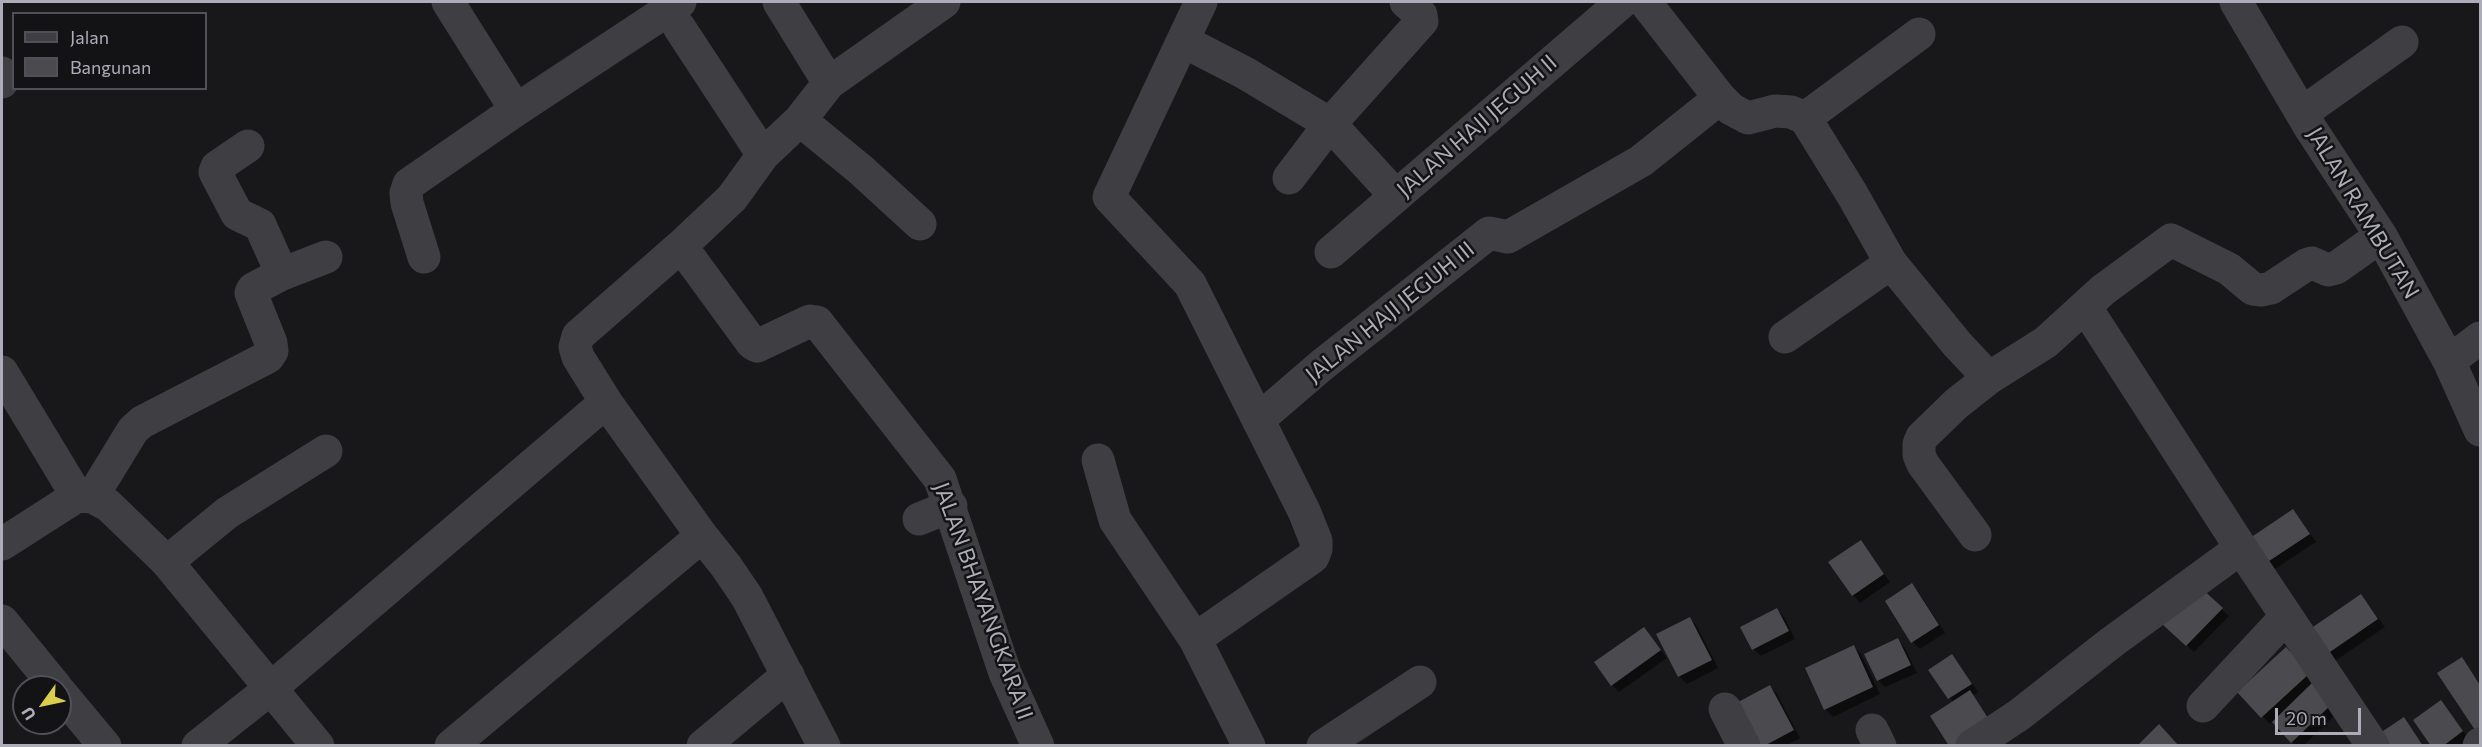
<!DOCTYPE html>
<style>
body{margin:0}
#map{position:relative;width:2482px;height:747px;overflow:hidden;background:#18181a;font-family:Commissioner,sans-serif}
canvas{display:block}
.frame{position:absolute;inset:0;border:3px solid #acadb8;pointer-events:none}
.legend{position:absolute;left:12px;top:12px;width:195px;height:78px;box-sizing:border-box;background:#131315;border:2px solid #505156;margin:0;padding:8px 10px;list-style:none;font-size:18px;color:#acadb8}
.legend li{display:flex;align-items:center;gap:12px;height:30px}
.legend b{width:30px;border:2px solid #505156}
.north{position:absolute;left:12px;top:675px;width:60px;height:60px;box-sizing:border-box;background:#131315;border:2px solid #505156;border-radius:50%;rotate:237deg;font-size:16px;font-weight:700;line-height:24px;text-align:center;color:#acadb8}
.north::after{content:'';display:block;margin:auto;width:21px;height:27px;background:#dbce4f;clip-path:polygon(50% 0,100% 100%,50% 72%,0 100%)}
.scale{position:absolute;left:2275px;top:708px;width:86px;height:27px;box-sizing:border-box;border:3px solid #acadb8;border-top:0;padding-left:8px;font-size:18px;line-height:21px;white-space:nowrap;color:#acadb8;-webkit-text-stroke:4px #131315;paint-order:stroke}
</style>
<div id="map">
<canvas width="2482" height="747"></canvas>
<div class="frame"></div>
<ul class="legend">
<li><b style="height:8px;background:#3f3f43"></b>Jalan</li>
<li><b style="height:16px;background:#4b4a4f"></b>Bangunan</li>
</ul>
<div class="north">U</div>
<div class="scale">20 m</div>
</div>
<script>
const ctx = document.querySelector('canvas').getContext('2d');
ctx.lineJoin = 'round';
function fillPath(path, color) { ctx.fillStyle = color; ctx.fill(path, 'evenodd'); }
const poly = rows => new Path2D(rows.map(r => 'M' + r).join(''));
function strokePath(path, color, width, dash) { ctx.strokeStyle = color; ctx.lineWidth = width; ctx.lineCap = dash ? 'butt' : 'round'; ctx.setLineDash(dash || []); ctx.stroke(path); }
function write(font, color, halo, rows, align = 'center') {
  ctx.font = font + ' Commissioner,sans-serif'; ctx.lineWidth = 5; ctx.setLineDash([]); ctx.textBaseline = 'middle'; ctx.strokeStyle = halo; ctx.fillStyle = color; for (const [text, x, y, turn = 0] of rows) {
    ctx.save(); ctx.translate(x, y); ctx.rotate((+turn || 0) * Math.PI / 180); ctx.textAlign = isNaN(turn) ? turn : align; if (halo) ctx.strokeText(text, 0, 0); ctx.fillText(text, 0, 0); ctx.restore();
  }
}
fillPath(poly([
 [2293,511,2316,542,2275,569,2267,562],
 [1860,542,1890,582,1860,603,1853,595],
 [1912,585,1919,593,1945,633,1920,649,1913,642],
 [2199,588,2229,616,2194,652,2165,624],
 [2361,596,2385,627,2335,661,2328,654],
 [1777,610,1784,617,1795,639,1761,656,1753,649],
 [1690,619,1697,626,1718,668,1687,684,1679,676],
 [1644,629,1667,658,1619,692,1612,685],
 [1898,640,1905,648,1917,673,1885,687,1878,680],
 [1854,647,1861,654,1880,694,1833,717,1825,709],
 [2286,649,2338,712,2303,746,2296,746,2273,721,2270,724,2239,692],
 [1952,656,1978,692,1973,695,1999,732,1953,702,1930,670],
 [2462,659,2480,683,2480,736],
 [1770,686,1777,694,1800,738,1785,746,1751,746],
 [2441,702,2469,739,2460,746,2433,746],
 [2403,719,2424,746,2381,746]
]), '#0007');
fillPath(poly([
 [2293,509,2310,534,2266,563,2250,538],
 [1861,540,1884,574,1852,596,1828,562],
 [1912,583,1939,625,1911,643,1885,601],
 [2199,586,2223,608,2186,646,2162,624],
 [2361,594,2378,619,2327,654,2310,629],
 [1777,608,1789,631,1752,650,1740,627],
 [1690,617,1712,660,1678,677,1656,634],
 [1644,627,1661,650,1611,686,1594,662],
 [1898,638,1911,665,1877,681,1864,654],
 [1854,645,1873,687,1824,710,1805,668],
 [2286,647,2310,673,2261,718,2237,692],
 [1952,654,1972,684,1948,699,1928,670],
 [2462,657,2480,685,2479,736,2437,673],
 [2312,683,2332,704,2291,743,2272,722],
 [1770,685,1794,730,1764,746,1749,746,1729,707],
 [1970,690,1992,724,1960,746,1949,746,1930,716],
 [2441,700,2463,731,2443,746,2431,746,2413,720],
 [2404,717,2423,746,2379,746,2374,737],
 [2159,724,2179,746,2137,746]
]), '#4b4a4f');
strokePath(poly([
 [448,2,516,110],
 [779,2,829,83],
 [1645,2,1720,98],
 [2236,2,2311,129,2381,236,2449,361,2480,430],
 [679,27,763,155],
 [1183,41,1245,73,1330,124,1289,178],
 [2,73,2,82],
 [2302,113,2402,42],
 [1805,118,1852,194,1891,263,1957,344,1989,378,2046,342,2103,290,2171,240,2229,269,2253,289,2262,290,2271,288,2306,265,2312,263,2328,270,2336,268,2381,236],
 [1805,118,1919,34],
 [800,120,861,170,920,224],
 [248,146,217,167,215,172,237,214,260,225,282,274],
 [1396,196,1330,124,1422,21,1421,15,1406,2],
 [681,246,752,343,757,346,810,321,817,322,940,479,1005,673,1038,746],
 [1331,252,1622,2],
 [424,257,407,203,406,193,409,184,516,110,680,2],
 [2086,308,2241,548,2373,746],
 [1785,337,1891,263],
 [2449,361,2480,338],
 [2,372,77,496],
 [1258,420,1322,365,1489,233,1508,237,1641,161,1720,98,1731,109,1748,118,1775,111,1791,112,1805,118],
 [1098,460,1115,520,1195,639,1249,746],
 [92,497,133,430,142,422,268,357,272,351,271,343,251,293,253,289,282,274,326,257],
 [919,519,951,506],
 [1975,535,1923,464,1919,455,1919,444,1922,437,1956,404,1989,378],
 [2,544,77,496,92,497,108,505,167,562,318,746],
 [167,562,227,513,326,451],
 [2,621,56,687],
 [1195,639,1313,557,1316,549,1316,541,1304,511,1190,284,1109,197,1201,2],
 [60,692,105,746],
 [2203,706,2286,617],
 [1725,709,1744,746],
 [1872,730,1880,746],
 [198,746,270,689,606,402],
 [451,746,702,536],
 [703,746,788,675],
 [824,746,747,597,726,566,702,536,606,402,578,357,575,347,578,336,681,246,732,198,763,155,800,120,829,83,944,2],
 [1323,746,1420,682],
 [1972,746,2019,715,2112,642,2241,548],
 [2479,746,2480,744]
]), '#3f3f43', 33);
write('22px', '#acadb8', '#131315', [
 ["JALAN HAJI JEGUH II",1477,126,-41],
 ["JALAN RAMBUTAN",2363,213,59],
 ["JALAN HAJI JEGUH III",1390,312,-39],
 ["JALAN BHAYANGKARA II",983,601,70]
]);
</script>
